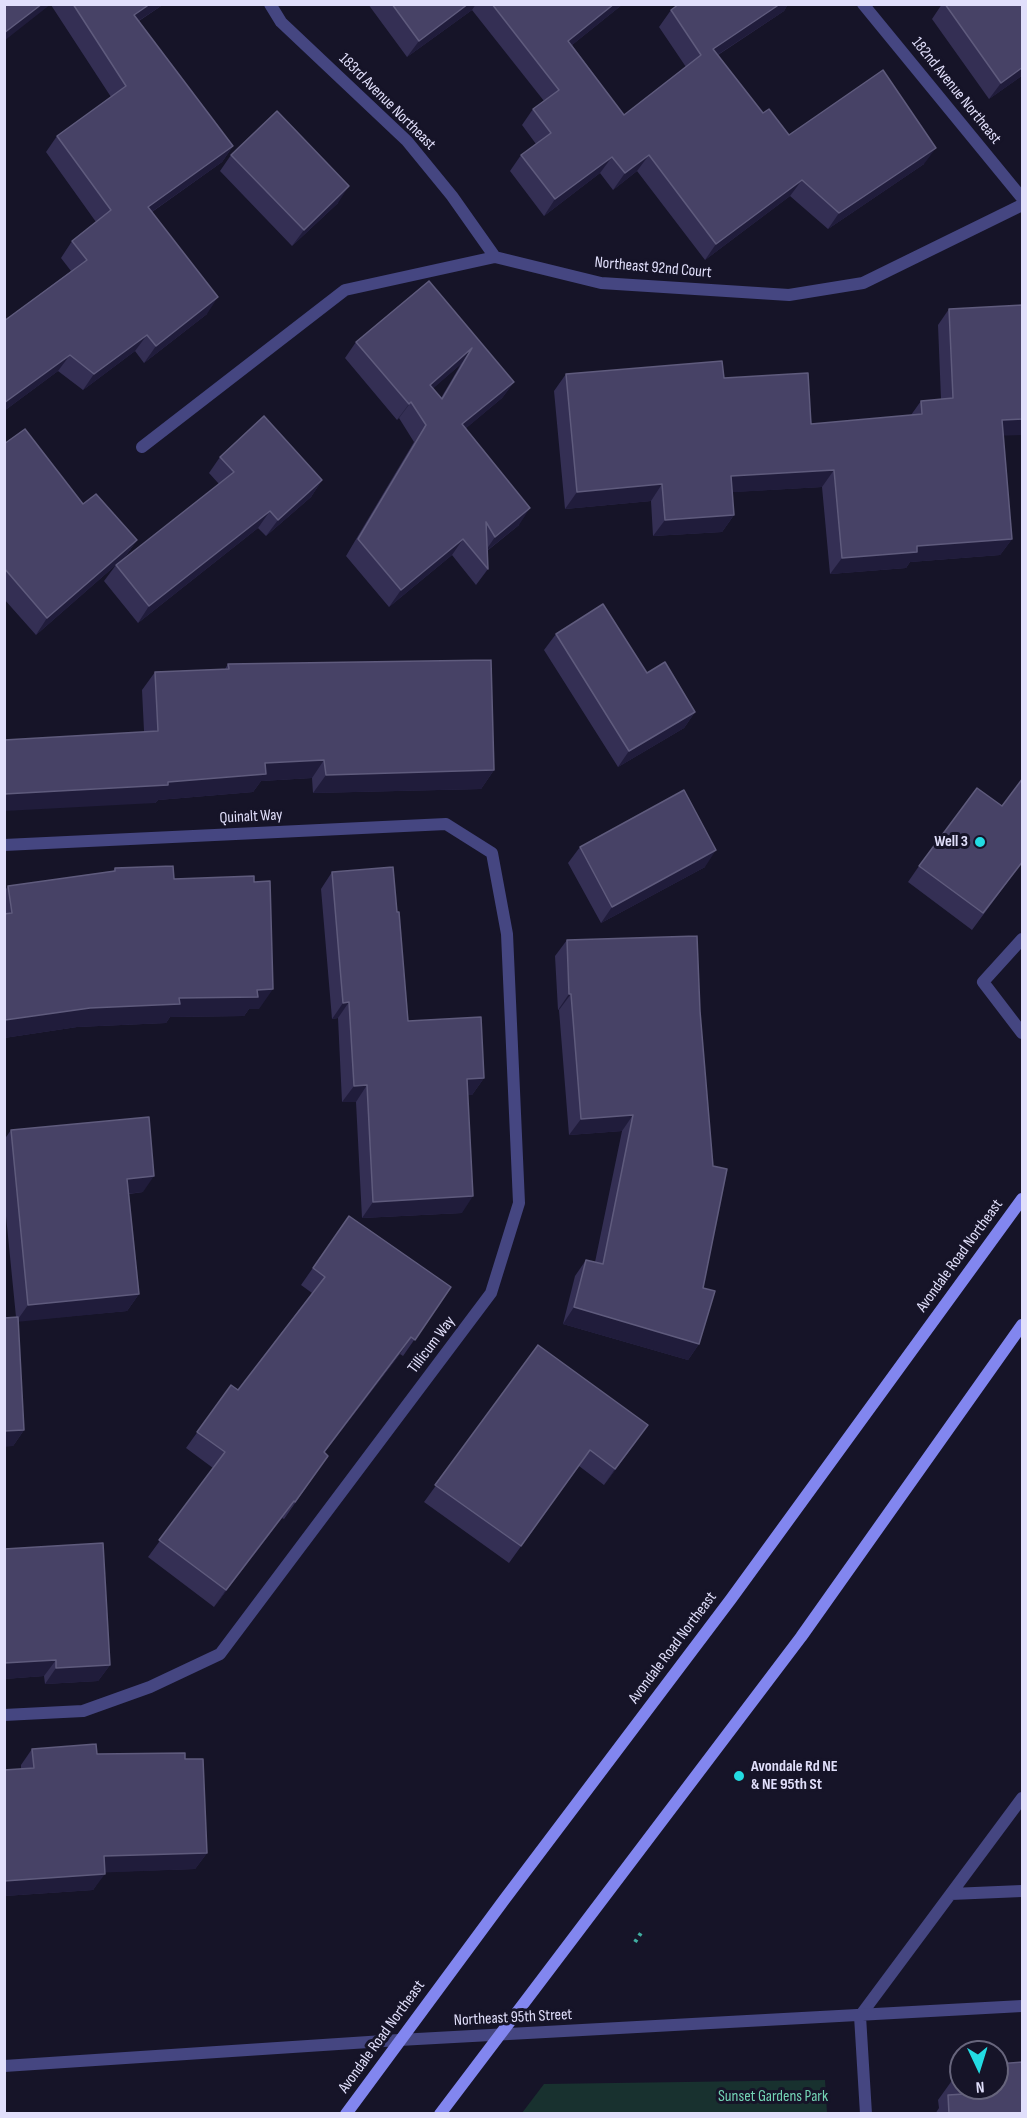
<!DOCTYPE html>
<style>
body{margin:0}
#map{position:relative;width:1027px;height:2118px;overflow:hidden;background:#161428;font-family:"Sofia Sans Condensed",sans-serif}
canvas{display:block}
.frame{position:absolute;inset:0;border:6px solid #e1dffb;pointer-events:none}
.north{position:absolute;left:949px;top:2040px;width:60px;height:60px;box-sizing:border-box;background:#161428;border:2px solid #67657c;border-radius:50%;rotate:176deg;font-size:16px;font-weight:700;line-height:24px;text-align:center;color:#e1dffb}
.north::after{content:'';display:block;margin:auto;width:21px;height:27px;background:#23dce3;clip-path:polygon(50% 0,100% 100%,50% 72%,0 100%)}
</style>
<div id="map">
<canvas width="1027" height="2118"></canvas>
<div class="frame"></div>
<div class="north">N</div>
</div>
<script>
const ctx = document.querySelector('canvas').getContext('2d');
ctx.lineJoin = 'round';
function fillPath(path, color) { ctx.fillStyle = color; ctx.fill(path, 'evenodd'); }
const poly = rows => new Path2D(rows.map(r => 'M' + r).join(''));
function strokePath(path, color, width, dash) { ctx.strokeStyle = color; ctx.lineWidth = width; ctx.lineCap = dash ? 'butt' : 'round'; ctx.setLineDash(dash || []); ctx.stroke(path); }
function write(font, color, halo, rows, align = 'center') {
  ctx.font = font + ' "Sofia Sans Condensed",sans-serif'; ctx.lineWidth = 6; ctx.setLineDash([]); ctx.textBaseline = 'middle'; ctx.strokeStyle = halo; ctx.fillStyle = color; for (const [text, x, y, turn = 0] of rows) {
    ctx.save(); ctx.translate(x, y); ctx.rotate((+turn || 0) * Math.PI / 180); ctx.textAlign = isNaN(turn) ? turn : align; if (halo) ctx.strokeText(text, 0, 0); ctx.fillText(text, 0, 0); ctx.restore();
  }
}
fillPath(poly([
 [825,2080,827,2113,522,2113,544,2084]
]), '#18312f');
strokePath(poly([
 [635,1942,643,1930]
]), '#40aea1', 4, [3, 4.5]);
strokePath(poly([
 [1022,939,983,982,1022,1033],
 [951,1894,1022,1891],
 [860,2016,1022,1798]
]), '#454681', 12);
strokePath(poly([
 [270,4,281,22,407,141,452,196,495,257],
 [863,4,1022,198],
 [142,447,345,290,495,257,601,283,789,295,863,283,1022,205],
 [4,845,446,824,492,853,507,934,519,1203,491,1293,220,1654,150,1687,83,1711,4,1715],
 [860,2016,866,2114],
 [4,2066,399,2040,1022,2006]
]), '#454681', 12);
strokePath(poly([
 [346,2114,504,1900,731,1599,1022,1199],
 [440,2114,801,1637,1022,1325]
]), '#8286ef', 12);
fillPath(poly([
 [4,4,164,4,139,21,233,146,222,162,152,212,207,314,144,363,135,351,83,390,58,371,4,411,4,321,71,271,61,258,72,241,96,222,46,152,57,136,111,97,51,5],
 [368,4,623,4,572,45,624,115,686,67,659,27,671,10,679,4,788,4,784,11,718,55,763,113,789,135,924,164,828,229,790,196,705,260,637,171,613,190,600,173,544,216,510,171,521,155,536,144,522,125,533,109,544,101,472,10,407,57],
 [942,4,1023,4,1023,75,989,99,932,19],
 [231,155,338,203,292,246,220,171],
 [429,281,514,382,502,398,466,428,519,525,487,551,488,569,476,585,452,555,389,607,346,556,414,442,399,418,397,420,345,358,356,342],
 [461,364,441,398,433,388],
 [949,309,1003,435,1012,539,1000,555,910,562,906,568,830,574,822,487,732,492,734,515,722,532,653,536,651,501,565,509,554,391,566,374,811,424,911,415,921,401,941,399,938,325],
 [4,444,83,504,137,540,125,557,36,635,4,599],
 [220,457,322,480,311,497,266,536,258,528,138,623,104,581,116,565,219,484,209,473],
 [556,634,647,673,695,712,684,728,618,767,544,650],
 [228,664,494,770,481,789,313,793,312,778,261,781,253,792,158,800,155,803,144,731,142,690,155,672,225,669],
 [1002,806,1023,861,972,930,908,882,919,866],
 [580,847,705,867,601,923,568,863],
 [115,868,174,879,259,1009,249,1009,244,1016,170,1017,166,1023,77,1027,4,1038,4,892,8,886,113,871],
 [332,872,408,1021,484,1078,472,1095,468,1095,462,1213,362,1218,356,1102,342,1102,338,1018,332,1019,321,889],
 [567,940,703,1288,699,1344,688,1360,563,1324,575,1276,586,1260,595,1262,622,1131,569,1135,559,1010,558,1010,555,956],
 [11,1130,143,1192,129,1194,139,1294,127,1311,18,1321,24,1430,13,1446,16,1317,4,1196,4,1140],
 [349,1216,451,1287,403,1356,400,1354,324,1453,328,1456,284,1519,282,1518,214,1607,148,1557,213,1468,186,1448,231,1385,238,1390,312,1293,301,1285],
 [538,1345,636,1442,604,1485,579,1466,509,1563,424,1502],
 [4,1549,110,1665,98,1681,45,1684,44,1676,4,1679],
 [32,1749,97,1754,185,1759,207,1853,195,1869,105,1872,93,1890,4,1896,4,1770,21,1769,21,1765],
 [961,2068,961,2088,997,2088,1023,2114,935,2114,939,2108,938,2100]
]), '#342f54');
fillPath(poly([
 [42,4,51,4,4,41,4,33],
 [150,4,164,4,123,31,134,15],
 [468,4,476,4,472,10,407,57,419,41],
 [614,4,623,4,557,57,568,41],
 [780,4,788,4,784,11,702,65,713,49],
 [1023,67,1023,75,989,99,1001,83],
 [233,146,222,162,136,223,148,207],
 [936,148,924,164,828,229,839,213],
 [649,155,637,171,613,190,625,173],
 [612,157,600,173,544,216,555,199],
 [802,180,790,196,705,260,716,244],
 [349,186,338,203,292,246,304,230],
 [218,297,207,314,144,363,156,346],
 [147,335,135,351,83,390,94,374],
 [472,348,461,364,419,401,430,385],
 [70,355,58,371,4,411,4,403],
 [514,382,502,398,451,441,462,424],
 [411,402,399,418,397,420,409,404],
 [1023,419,1023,435,990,436,1002,420],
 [834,470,822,487,719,493,731,476],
 [322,480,311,497,266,536,278,520],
 [662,484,651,501,565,509,577,492],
 [530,508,519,525,484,553,495,537],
 [270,511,258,528,138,623,149,606],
 [734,515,722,532,653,536,665,520],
 [463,539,452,555,389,607,401,590],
 [1012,539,1000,555,910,562,906,568,830,574,842,558,917,546],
 [137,540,125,557,36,635,47,618],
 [695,712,684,728,618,767,629,751],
 [324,760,312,778,261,781,253,792,158,800,155,803,4,811,4,794,168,782,265,763],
 [494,770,481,789,313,793,326,775],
 [716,850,705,867,601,923,612,907],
 [273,989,259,1009,249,1009,244,1016,170,1017,166,1023,77,1027,4,1038,5,1020,90,1008,257,990],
 [569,994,571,994,559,1010,558,1010],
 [349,1002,338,1018,332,1019,343,1003],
 [484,1078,472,1095,456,1096,467,1079],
 [367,1085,356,1102,342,1102,354,1086],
 [633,1115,622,1131,569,1135,581,1119],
 [154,1176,143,1192,116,1195,127,1179],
 [473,1196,462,1213,362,1218,373,1202],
 [139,1294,127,1311,16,1322,28,1305],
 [574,1307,699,1344,688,1360,563,1324],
 [411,1337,400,1354,312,1469,324,1452],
 [648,1425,636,1442,604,1485,615,1469],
 [24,1430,13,1446,4,1447,4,1431],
 [294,1501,282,1518,214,1607,226,1590],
 [56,1660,44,1676,4,1679,4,1663],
 [110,1665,98,1681,45,1684,56,1668],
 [207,1853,195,1869,92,1873,104,1856],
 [105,1874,93,1890,4,1896,4,1881]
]), '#201c3b');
const building = poly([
 [4,4,42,4,4,33,4,4],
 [73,4,150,4,134,15,233,146,148,207,218,297,156,346,147,335,94,374,70,355,4,403,4,321,87,260,72,241,111,210,57,136,126,86,73,4],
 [392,4,468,4,419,41,392,4],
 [492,4,614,4,568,41,624,115,701,55,671,10,679,4,780,4,713,49,763,113,769,109,789,135,883,70,936,148,839,213,802,180,716,244,649,155,625,173,612,157,555,199,521,155,551,133,533,109,559,90,492,4],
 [945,4,1023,4,1023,67,1001,83,945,4],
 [277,111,349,186,304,230,231,155,277,111],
 [429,281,514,382,462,424,530,508,495,537,486,522,488,569,463,539,401,590,358,539,426,425,411,402,409,404,356,342,429,281],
 [472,348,442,399,430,385,472,348],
 [1023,305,1023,419,1002,420,1012,539,917,546,917,552,842,558,834,470,731,476,734,515,665,520,662,484,577,492,566,374,722,361,724,378,808,373,811,424,922,414,921,401,953,398,949,309,1023,305],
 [264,416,322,480,278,520,270,511,149,606,116,565,234,472,220,457,264,416],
 [25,429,83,504,96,494,137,540,47,618,4,568,4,444,25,429],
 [603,604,647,673,665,662,695,712,629,751,556,634,603,604],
 [491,660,494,770,326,775,324,760,265,763,266,774,168,782,168,785,4,794,4,740,158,731,155,672,229,669,228,664,491,660],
 [1023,778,1023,861,983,913,919,866,977,788,1002,806,1023,778],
 [684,790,716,850,612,907,580,847,684,790],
 [173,866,174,879,254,876,254,882,270,881,273,989,257,990,258,997,179,998,180,1004,90,1008,5,1020,4,914,12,913,8,886,115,871,115,868,173,866],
 [393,867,397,912,399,912,408,1021,481,1017,484,1078,467,1079,473,1196,373,1202,367,1085,354,1086,349,1002,343,1003,332,872,393,867],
 [697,936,700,1011,713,1166,727,1169,703,1288,715,1291,699,1344,574,1307,586,1260,603,1264,633,1115,581,1119,571,994,569,994,567,940,697,936],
 [149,1117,154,1176,127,1179,139,1294,28,1305,11,1130,149,1117],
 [349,1216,451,1287,415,1340,411,1337,324,1452,328,1456,295,1502,294,1501,226,1590,159,1540,225,1452,197,1432,231,1385,238,1390,325,1277,313,1268,349,1216],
 [18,1317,24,1430,4,1431,4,1318,18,1317],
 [538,1345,648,1425,615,1469,590,1450,521,1546,435,1485,538,1345],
 [103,1543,110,1665,56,1668,56,1660,4,1663,4,1549,103,1543],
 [96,1744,97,1754,185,1753,185,1759,203,1759,207,1853,104,1856,105,1874,4,1881,4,1770,34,1768,32,1749,96,1744],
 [1023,2062,1023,2114,949,2114,948,2095,964,2094,964,2088,997,2088,997,2064,1023,2062]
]);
fillPath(building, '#474266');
strokePath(building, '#5f5b7d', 1.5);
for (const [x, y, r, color] of [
 [980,842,6,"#23dce3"],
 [739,1776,6,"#23dce3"]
]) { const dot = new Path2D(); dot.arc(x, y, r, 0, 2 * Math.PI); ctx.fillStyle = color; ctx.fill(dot); strokePath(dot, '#161428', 2); }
write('16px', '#e1dffb', '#161428', [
 ["182nd Avenue Northeast",956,91,51],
 ["183rd Avenue Northeast",387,102,45],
 ["Northeast 92nd Court",653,268,5],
 ["Quinalt Way",251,817,-3],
 ["Avondale Road Northeast",960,1256,-54],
 ["Tillicum Way",432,1345,-53],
 ["Avondale Road Northeast",673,1648,-53],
 ["Northeast 95th Street",513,2018,-3],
 ["Avondale Road Northeast",382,2037,-54]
]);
write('bold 16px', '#e1dffb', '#161428', [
 ["Well 3",968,842],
 ["Avondale Rd NE",751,1767,"left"],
 ["& NE 95th St",751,1785,"left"]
], 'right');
write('16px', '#73d3b5', '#161428', [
 ["Sunset Gardens Park",773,2097]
]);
</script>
